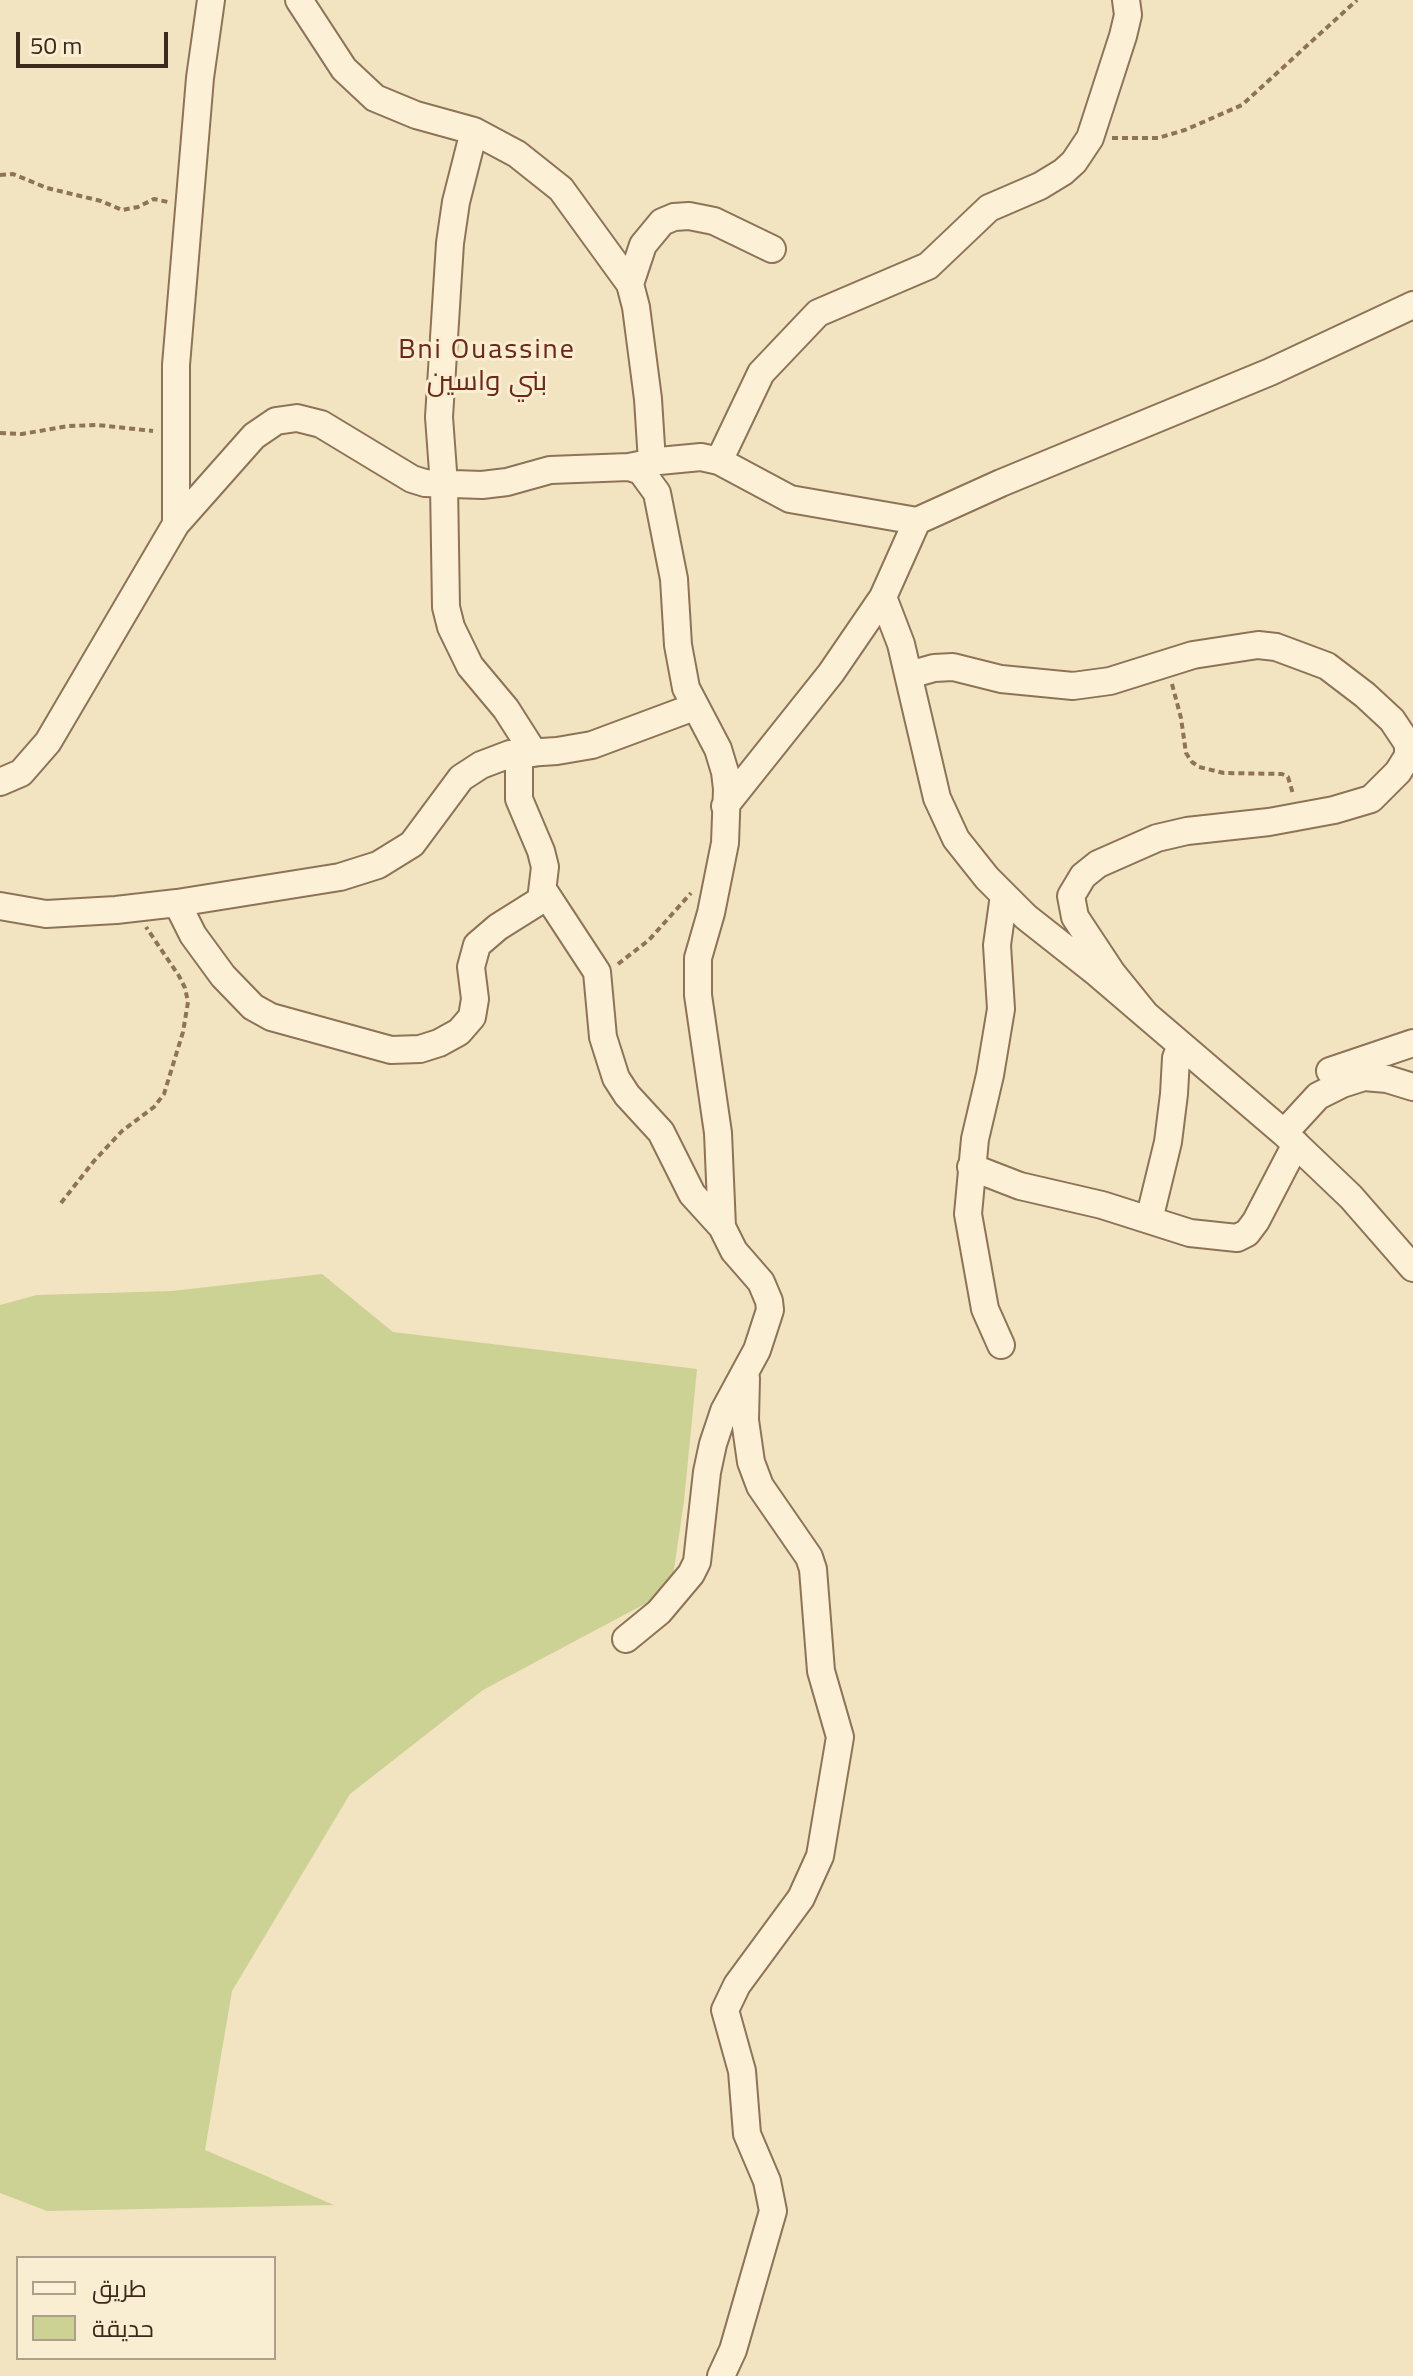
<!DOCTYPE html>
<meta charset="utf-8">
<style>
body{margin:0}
#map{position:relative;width:1413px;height:2376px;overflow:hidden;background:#f2e3c1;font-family:Georgia,Cairo,serif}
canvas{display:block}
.legend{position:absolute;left:16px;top:2256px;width:260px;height:104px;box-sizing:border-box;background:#f9edd2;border:2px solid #ad9f89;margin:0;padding:10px 14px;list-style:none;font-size:24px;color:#3c2b1c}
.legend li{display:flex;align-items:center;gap:16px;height:40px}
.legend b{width:40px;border:2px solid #ad9f89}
.scale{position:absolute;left:16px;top:32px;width:152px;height:36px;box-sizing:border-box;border:4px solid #3c2b1c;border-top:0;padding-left:10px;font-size:24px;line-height:28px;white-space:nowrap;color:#3c2b1c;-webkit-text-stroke:6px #f9edd2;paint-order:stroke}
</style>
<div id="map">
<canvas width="1413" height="2376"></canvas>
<ul class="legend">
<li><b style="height:10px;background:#fcf0d6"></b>طريق</li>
<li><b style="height:22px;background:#ccd294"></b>حديقة</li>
</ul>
<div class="scale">50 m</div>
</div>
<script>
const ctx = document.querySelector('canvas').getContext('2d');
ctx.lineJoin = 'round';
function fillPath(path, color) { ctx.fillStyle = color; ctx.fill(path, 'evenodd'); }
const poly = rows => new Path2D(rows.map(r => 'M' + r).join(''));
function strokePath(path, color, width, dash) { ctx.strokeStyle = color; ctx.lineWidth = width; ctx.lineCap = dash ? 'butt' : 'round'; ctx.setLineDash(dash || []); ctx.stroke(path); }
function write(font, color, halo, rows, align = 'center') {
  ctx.font = font + ' Georgia,Cairo,serif'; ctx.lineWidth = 6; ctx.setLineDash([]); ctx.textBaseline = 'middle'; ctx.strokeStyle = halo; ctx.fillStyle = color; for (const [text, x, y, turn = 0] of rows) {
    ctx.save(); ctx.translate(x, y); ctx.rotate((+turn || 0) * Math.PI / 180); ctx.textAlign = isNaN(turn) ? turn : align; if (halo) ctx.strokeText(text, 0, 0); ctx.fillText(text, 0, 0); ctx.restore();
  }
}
fillPath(poly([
 [322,1274,393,1332,697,1369,684,1501,671,1590,483,1690,350,1794,232,1991,205,2150,334,2205,47,2211,0,2193,0,1305,37,1295,172,1291]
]), '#ccd294');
const minor = poly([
 [299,0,344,69,375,98,416,115,474,131,456,202,450,243,439,417,444,485,446,607,451,627,470,666,506,709,534,753],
 [474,131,517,154,561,189,630,284,636,307,648,399,652,462],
 [630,284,643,245,662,222,674,217,689,216,714,221,772,249],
 [719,461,761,373,818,313,928,266,989,208,1040,186,1063,172,1074,162,1090,138,1123,36,1128,15,1126,0],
 [176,524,176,365,200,78,211,0],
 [883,597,901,644,937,798,956,839,987,878,1026,917,1097,973,1284,1133,1318,1096,1342,1084,1364,1077,1387,1079,1413,1087],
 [909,675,934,668,953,667,1001,679,1073,686,1110,681,1193,655,1258,645,1276,647,1327,666,1365,695,1392,720,1408,744,1408,756,1398,772,1371,799,1334,810,1269,822,1187,831,1157,838,1098,864,1083,876,1071,896,1075,917,1112,973,1146,1015],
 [0,782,21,773,48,742,176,524,254,436,276,421,297,418,321,424,412,479,425,483,482,485,507,482,550,470,629,467,659,461,701,457,719,461,790,499,917,521],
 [725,806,831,673,883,597,917,521,1001,483,1270,372,1413,305],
 [544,891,597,972,603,1037,616,1078,627,1095,661,1132,692,1194,722,1227],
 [177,903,193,935,223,976,253,1007,271,1017,391,1050,420,1049,439,1043,459,1032,472,1017,475,999,471,967,477,945,498,927,541,900,545,867,541,851,519,799,519,753],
 [0,906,46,914,116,910,177,903,340,877,378,865,412,844,461,778,481,765,510,754,557,751,592,745,694,707],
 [1330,1071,1413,1043],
 [1284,1133,1351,1197,1413,1268],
 [971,1167,1020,1186,1102,1205,1190,1233,1237,1238,1247,1233,1256,1221,1296,1144],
 [1149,1220,1168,1142,1174,1094,1176,1058,1181,1045],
 [1001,1345,985,1309,968,1214,975,1139,990,1075,1001,1009,997,945,1004,895],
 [626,1639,659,1612,691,1574,697,1562,707,1472,713,1444,724,1411,757,1350,770,1310,769,1301,761,1282,734,1251,722,1227,718,1133,698,995,698,958,711,913,725,843,727,789,725,772,718,749,686,688,678,645,674,579,657,493,641,471,629,467],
 [721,2376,733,2350,773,2211,767,2181,747,2134,742,2071,725,2010,737,1985,801,1898,820,1856,840,1737,821,1671,813,1569,809,1557,760,1486,751,1462,745,1420,746,1378]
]);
strokePath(minor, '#8e7357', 30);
strokePath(poly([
 [1112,138,1158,138,1185,130,1242,105,1357,0],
 [0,175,13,174,47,188,101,201,122,210,138,207,154,199,168,202],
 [0,433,22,434,68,426,98,425,153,431],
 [1172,684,1181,718,1186,753,1192,762,1199,767,1224,773,1282,774,1288,777,1293,794],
 [618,964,649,940,691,893],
 [61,1203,94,1161,122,1131,154,1107,164,1094,183,1032,188,1002,185,988,179,976,146,927]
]), '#8e7357', 4, [6, 4]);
strokePath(minor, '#fcf0d6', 26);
ctx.letterSpacing = '2px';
write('28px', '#6d2818', '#f9edd2', [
 ["Bni Ouassine",487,353],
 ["بني واسين",487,385]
]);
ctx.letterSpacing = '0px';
</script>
